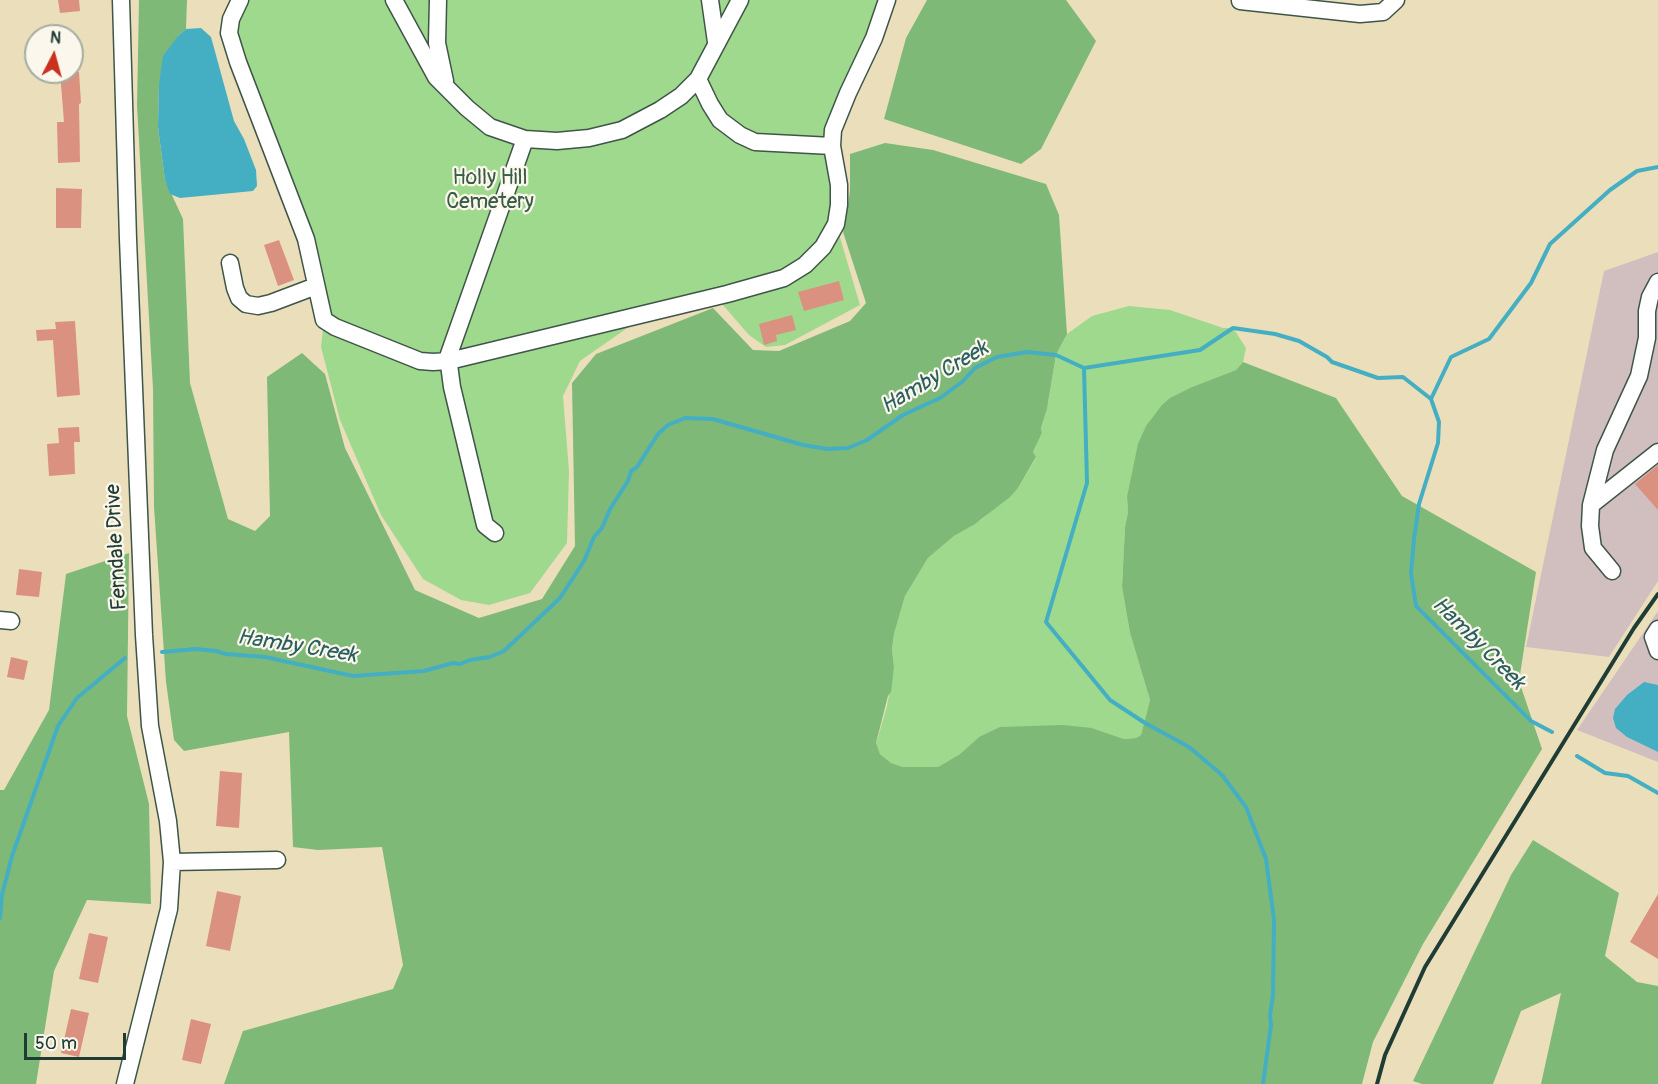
<!DOCTYPE html>
<style>
body{margin:0}
#map{position:relative;width:1658px;height:1084px;overflow:hidden;background:#ebdfbb;font-family:Pangolin,sans-serif}
canvas{display:block}
.north{position:absolute;left:24px;top:24px;width:60px;height:60px;box-sizing:border-box;background:#fbf7ec;border:2px solid #a3ada2;border-radius:50%;rotate:6deg;font-size:16px;font-weight:700;line-height:24px;text-align:center;color:#1f3d34}
.north::after{content:'';display:block;margin:auto;width:21px;height:27px;background:#c8321e;clip-path:polygon(50% 0,100% 100%,50% 72%,0 100%)}
.scale{position:absolute;left:24px;top:1033px;width:102px;height:27px;box-sizing:border-box;border:3px solid #1f3d34;border-top:0;padding-left:8px;font-size:18px;line-height:21px;white-space:nowrap;color:#1f3d34;-webkit-text-stroke:4px #fbf7ec;paint-order:stroke}
</style>
<div id="map">
<canvas width="1658" height="1084"></canvas>
<div class="north">N</div>
<div class="scale">50 m</div>
</div>
<script>
const ctx = document.querySelector('canvas').getContext('2d');
ctx.lineJoin = 'round';
function fillPath(path, color) { ctx.fillStyle = color; ctx.fill(path, 'evenodd'); }
const poly = rows => new Path2D(rows.map(r => 'M' + r).join(''));
function strokePath(path, color, width, dash) { ctx.strokeStyle = color; ctx.lineWidth = width; ctx.lineCap = dash ? 'butt' : 'round'; ctx.setLineDash(dash || []); ctx.stroke(path); }
function write(font, color, halo, rows, align = 'center') {
  ctx.font = font + ' Pangolin,sans-serif'; ctx.lineWidth = 4.5; ctx.setLineDash([]); ctx.textBaseline = 'middle'; ctx.strokeStyle = halo; ctx.fillStyle = color; for (const [text, x, y, turn = 0] of rows) {
    ctx.save(); ctx.translate(x, y); ctx.rotate((+turn || 0) * Math.PI / 180); ctx.textAlign = isNaN(turn) ? turn : align; if (halo) ctx.strokeText(text, 0, 0); ctx.fillText(text, 0, 0); ctx.restore();
  }
}
fillPath(poly([
 [1658,252,1658,581,1609,657,1526,647,1604,271],
 [1658,611,1658,762,1577,730]
]), '#d1bfbf');
fillPath(poly([
 [240,0,887,0,833,130,836,224,860,305,785,345,766,347,749,335,716,297,646,315,580,361,563,396,569,471,567,543,530,593,489,605,461,600,423,579,381,515,340,420,321,347,324,320,231,19],
 [1129,306,1170,310,1223,328,1233,328,1246,348,1243,362,1236,370,1192,387,1127,497,1128,512,1125,527,1122,587,1130,633,1150,700,1141,735,1136,738,1124,739,1092,728,979,737,960,754,938,767,903,767,891,763,880,754,876,744,887,706,894,667,892,649,894,634,905,596,928,558,954,536,982,519,1018,488,1036,458,1033,452,1042,433,1041,428,1047,409,1056,355,1067,334,1092,316]
]), '#9fd98d');
fillPath(poly([
 [139,0,187,0,186,29,178,36,159,84,158,127,165,180,183,219,190,383,228,519,255,531,270,516,267,377,302,353,325,374,345,448,415,590,479,618,542,599,575,546,572,383,596,354,713,308,753,350,779,351,850,321,866,303,843,232,846,220,850,190,850,154,885,143,933,150,1046,184,1059,215,1067,334,1056,355,1047,409,1041,428,1042,433,1033,452,1036,457,1018,488,1010,497,975,524,954,536,928,558,905,596,894,634,892,649,894,667,891,692,888,696,876,743,880,754,891,763,903,767,938,767,960,754,979,737,1000,727,1063,725,1092,728,1124,739,1136,738,1141,735,1150,700,1130,633,1122,587,1125,527,1128,512,1127,497,1138,444,1146,426,1162,405,1170,398,1192,387,1236,370,1243,362,1336,398,1402,496,1536,572,1519,681,1542,749,1423,944,1373,1042,1362,1084,224,1084,243,1031,393,989,403,965,382,847,318,850,293,847,289,732,184,751,174,740,166,682,154,507,153,389,137,106],
 [927,0,1066,0,1096,41,1041,149,1021,164,884,119,906,38],
 [129,553,127,716,149,804,151,904,87,900,54,971,36,1084,0,1084,0,790,4,790,49,710,66,574],
 [1533,840,1619,893,1605,956,1637,982,1658,986,1658,1084,1541,1084,1561,993,1521,1011,1493,1084,1422,1084,1413,1081,1511,875]
]), '#7fb978');
fillPath(poly([
 [201,28,211,37,234,121,244,139,256,170,257,186,253,191,180,198,170,194,165,180,158,127,159,84,163,56,178,36,186,29],
 [1644,682,1658,685,1658,752,1627,737,1616,728,1613,718,1615,709,1627,695]
]), '#44aec3');
strokePath(poly([
 [1084,368,1087,483,1046,622,1110,700,1145,723,1189,747,1222,775,1246,807,1266,859,1274,920,1273,995,1270,1015,1271,1025,1263,1084],
 [1431,399,1451,357,1489,339,1531,283,1550,244,1610,190,1637,171,1658,167],
 [162,652,196,649,216,651,226,654,265,657,353,676,424,671,453,663,460,664,470,660,490,657,504,651,560,598,584,561,594,537,602,528,610,509,628,481,631,471,637,467,658,434,668,425,685,418,713,419,803,445,828,449,848,448,867,440,903,415,940,398,962,382,975,368,997,357,1027,352,1056,355,1084,368,1200,350,1233,328,1275,334,1299,341,1327,357,1332,362,1378,378,1403,377,1431,399,1439,422,1438,443,1419,504,1414,539,1411,573,1416,606,1531,721,1552,732],
 [1577,756,1605,773,1628,776,1658,793],
 [0,918,2,895,12,856,58,726,77,698,125,658]
]), '#44aec3', 4);
fillPath(poly([
 [58,0,79,0,80,11,60,13],
 [60,72,79,72,81,103,79,104,80,162,58,163,57,122,64,122],
 [56,188,82,189,81,228,56,228],
 [279,240,294,280,278,286,264,245],
 [839,281,844,300,804,311,798,292],
 [792,315,796,330,776,335,777,341,764,345,759,324],
 [75,321,80,395,57,397,53,340,37,341,36,330,56,329,55,322],
 [79,427,80,442,74,442,75,474,49,476,47,444,59,443,58,428],
 [1658,465,1658,510,1635,484],
 [19,569,42,572,39,597,16,595],
 [11,657,28,661,24,680,7,677],
 [220,771,242,773,239,828,216,826],
 [217,891,241,896,230,951,206,946],
 [1658,894,1658,959,1630,942],
 [89,933,108,937,98,983,79,979],
 [71,1009,89,1013,79,1057,61,1053],
 [191,1019,211,1024,201,1064,182,1060]
]), '#db917f');
const minor = poly([
 [121,0,128,239,144,635,150,726,168,821,172,862,169,909,125,1084],
 [240,0,231,19,229,33,238,62,306,239,324,320,335,327,420,361,433,362,449,361,727,294,784,278,805,265,823,247,836,224,839,205,839,185,832,146,833,130,848,93,874,38,887,0],
 [394,0,436,77,467,108,490,127,525,139,557,141,589,138,622,130,660,110,681,96,698,79,740,0],
 [438,0,437,43,445,81],
 [710,0,716,42],
 [1240,1,1360,14,1383,12,1396,0],
 [698,79,710,104,720,120,740,135,755,142,832,146],
 [230,263,235,288,239,298,246,304,258,306,271,303,316,286],
 [1591,505,1658,452],
 [495,533,485,525,452,387,448,357,525,139],
 [1612,571,1593,548,1590,526,1591,505,1605,450,1639,376,1647,338,1647,311,1650,297,1658,282],
 [0,620,11,621],
 [1658,629,1653,637,1658,651],
 [172,862,277,860]
]);
strokePath(minor, '#3e5548', 19);
strokePath(minor, '#fff', 16);
strokePath(poly([
 [1377,1084,1385,1055,1425,967,1634,628,1658,594]
]), '#1f3d34', 4);
write('21px', '#395c46', '#fbf7ec', [
 ["Holly Hill",490,179],
 ["Cemetery",490,203]
]);
write('21px', '#1f3d34', '#fbf7ec', [
 ["Ferndale Drive",117,547,-93]
]);
write('italic 22px', '#2a5f5f', '#fbf7ec', [
 ["Hamby Creek",935,378,-31],
 ["Hamby Creek",1478,644,45],
 ["Hamby Creek",297,647,9]
]);
</script>
